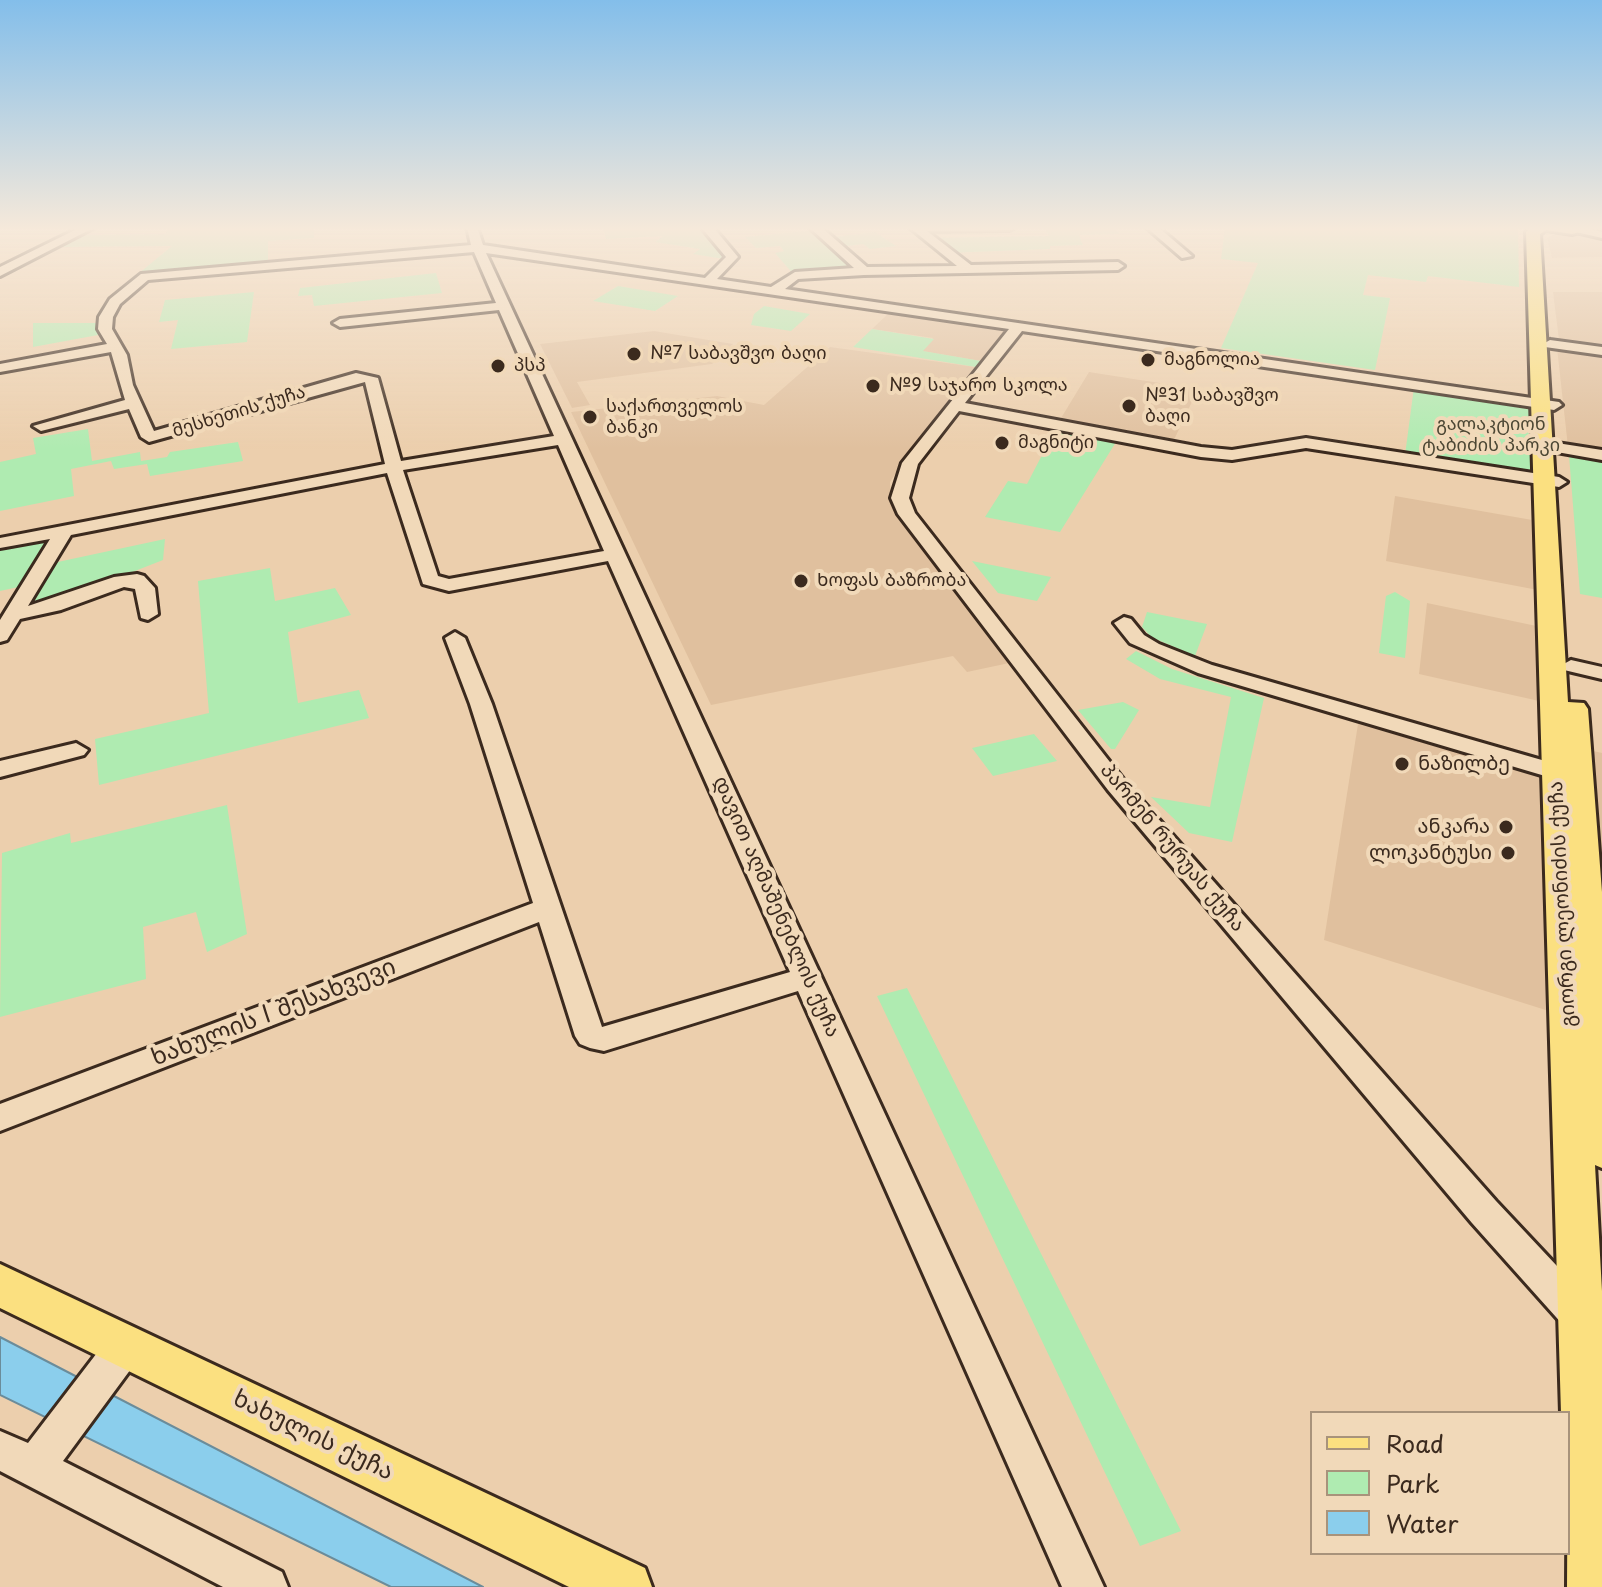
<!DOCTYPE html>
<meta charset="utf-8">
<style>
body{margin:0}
#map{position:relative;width:1602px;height:1587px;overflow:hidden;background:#eccfad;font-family:"Playpen Sans",sans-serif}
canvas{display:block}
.legend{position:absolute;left:1310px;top:1411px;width:260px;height:144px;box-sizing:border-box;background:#f1d9b9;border:2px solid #a8937b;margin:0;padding:10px 14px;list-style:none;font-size:24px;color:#3b2a1e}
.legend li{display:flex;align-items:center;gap:16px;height:40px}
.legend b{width:40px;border:2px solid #a8937b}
</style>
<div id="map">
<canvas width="1602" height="1587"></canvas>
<ul class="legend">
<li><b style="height:10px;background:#fbe080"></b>Road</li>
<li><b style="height:22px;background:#afebb1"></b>Park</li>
<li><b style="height:22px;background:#8bceec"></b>Water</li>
</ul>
</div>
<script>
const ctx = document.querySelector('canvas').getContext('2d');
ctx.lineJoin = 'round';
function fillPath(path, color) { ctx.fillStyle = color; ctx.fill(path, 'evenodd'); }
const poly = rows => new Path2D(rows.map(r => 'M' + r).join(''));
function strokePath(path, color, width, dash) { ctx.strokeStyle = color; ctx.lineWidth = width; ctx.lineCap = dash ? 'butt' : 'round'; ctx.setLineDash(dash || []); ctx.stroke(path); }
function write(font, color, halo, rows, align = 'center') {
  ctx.font = font + ' "Playpen Sans","Noto Sans Georgian",sans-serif'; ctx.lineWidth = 8; ctx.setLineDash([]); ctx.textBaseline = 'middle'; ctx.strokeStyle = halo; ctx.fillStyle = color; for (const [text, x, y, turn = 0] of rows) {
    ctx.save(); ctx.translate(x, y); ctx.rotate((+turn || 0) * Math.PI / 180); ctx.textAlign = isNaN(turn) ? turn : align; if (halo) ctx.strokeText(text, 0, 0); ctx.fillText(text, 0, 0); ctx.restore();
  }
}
fillPath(poly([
 [1560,232,1602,237,1602,257,1552,258,1547,238],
 [1602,292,1602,346,1559,340,1553,292],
 [890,312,1007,329,981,361,922,351,933,338,872,329],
 [654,331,733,344,712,364,577,382,590,405,572,408,540,344],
 [830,347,976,367,921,435,890,482,891,506,1014,662,967,672,953,656,711,705,571,412,717,396,764,405],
 [1557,348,1602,354,1602,452,1568,447],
 [1089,372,1198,389,1173,442,1058,423],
 [1395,496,1538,521,1543,591,1386,561],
 [1427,603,1546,628,1548,703,1419,674],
 [1358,724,1551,779,1552,1012,1324,940],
 [1589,750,1602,753,1602,962]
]), '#e0c09e');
fillPath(poly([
 [92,227,314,227,314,238,268,241,268,264,138,274,172,246,52,247,76,235,165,234,170,227],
 [586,227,707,227,732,254,730,260,693,254,700,249,655,242,663,236,606,239,603,228],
 [1043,227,1113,227,1120,234,1079,235,1083,245,1050,246,1050,249,947,253,928,238,1049,236],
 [1225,227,1518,228,1519,287,1428,276,1426,282,1368,275,1363,295,1390,298,1375,370,1221,348,1258,263,1221,259],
 [817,230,827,238,875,232,896,246,870,249,863,244,838,247,864,271,795,276,775,253,784,251,780,246,756,248,745,237],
 [436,273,442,293,314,306,312,295,298,296,300,288],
 [618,286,678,296,655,311,593,301],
 [254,292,247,342,171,349,178,320,159,322,165,300],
 [764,306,810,314,791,331,751,325,754,314],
 [33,323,96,323,98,335,33,347],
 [872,329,934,339,923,351,981,361,976,367,853,347],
 [1414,387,1535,410,1538,477,1405,455],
 [88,429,92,461,140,452,141,461,167,457,170,452,238,442,243,461,150,476,147,464,114,469,111,461,71,469,74,496,0,511,0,462,36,454,33,438],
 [1054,432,1116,442,1060,532,985,517,1008,481,1027,484],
 [1569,455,1602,460,1602,598,1580,594],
 [53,536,23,586,0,591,0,547],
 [165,539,163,560,56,602,29,606,53,563],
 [972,561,1051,577,1037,601,998,593],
 [270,568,275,601,335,588,351,615,288,632,298,703,359,690,369,718,99,785,95,739,209,713,198,581],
 [1395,592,1410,601,1405,658,1379,653,1386,596],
 [1147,612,1207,624,1195,656,1151,637,1142,627],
 [1136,651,1172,669,1264,698,1232,842,1189,833,1151,797,1210,807,1231,697,1160,679,1126,659],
 [1123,702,1139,710,1115,749,1111,749,1078,710],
 [1034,734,1057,761,993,776,972,748],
 [227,805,247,934,207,952,196,912,143,927,146,979,0,1017,2,853,70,833,71,843],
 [907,988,1181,1531,1140,1546,877,996]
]), '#afebb1');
const water = poly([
 [0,1337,483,1587,391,1587,0,1395,0,1337]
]);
fillPath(water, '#8bceec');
strokePath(water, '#6b8c9a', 2);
const minor = poly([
 [81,227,95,227,0,276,0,267,81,227],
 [467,227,477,227,483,245,705,278,726,257,701,227,713,227,738,257,717,279,771,287,795,272,854,268,809,227,821,227,867,267,957,266,909,227,1015,227,1010,230,927,231,971,265,1118,262,1124,266,1118,270,864,275,798,279,785,289,1559,402,1562,405,1554,410,1022,331,965,403,1201,447,1232,450,1306,438,1559,477,1567,482,1559,487,1306,448,1232,460,1201,457,959,411,918,464,909,498,915,513,1124,780,1496,1201,1602,1314,1602,1359,1589,1354,1472,1223,1108,790,898,514,891,498,902,463,1009,329,486,253,1104,1587,1062,1587,798,991,604,1051,590,1048,580,1044,575,1036,539,922,0,1131,0,1104,533,903,470,704,445,638,455,632,465,638,492,704,602,1027,790,972,608,561,449,591,423,584,387,473,71,535,28,606,114,577,137,574,144,576,155,588,158,614,148,620,141,618,135,589,124,587,61,610,20,619,7,640,0,642,0,620,50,539,0,548,0,538,385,464,365,382,149,442,141,437,129,409,41,431,33,426,125,400,111,352,0,372,0,364,107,344,98,329,99,317,110,299,141,274,471,245,467,227],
 [474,252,496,303,340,319,333,323,340,327,499,310,554,436,401,461,378,378,356,373,154,431,133,385,127,355,112,329,113,317,120,304,148,280,474,252],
 [558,445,604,551,449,579,438,576,403,470,558,445],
 [1146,227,1158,227,1192,256,1182,258,1146,227],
 [1581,227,1602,232,1602,238,1576,232,1576,228,1581,227],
 [1550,340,1602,347,1602,355,1545,347,1543,344,1550,340],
 [1557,443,1602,450,1602,460,1551,451,1551,445,1557,443],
 [1124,617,1131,619,1144,635,1159,644,1212,665,1580,771,1584,776,1572,784,1198,673,1130,643,1114,623,1124,617],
 [1571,660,1602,667,1602,679,1564,670,1560,666,1571,660],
 [76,743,88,750,84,755,0,777,0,761,76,743],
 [126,1327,139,1332,144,1345,139,1358,63,1461,282,1572,288,1587,223,1587,0,1471,0,1431,28,1443,113,1332,126,1327]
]);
const major = poly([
 [1532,227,1598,227,1572,234,1546,230,1540,234,1568,702,1584,703,1588,709,1602,892,1602,1168,1595,1165,1602,1291,1602,1587,1567,1587,1568,1413,1561,1413,1526,232,1532,227],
 [0,1264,645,1568,652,1587,569,1587,0,1308,0,1264]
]);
strokePath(minor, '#3b2a1e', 6);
strokePath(major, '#3b2a1e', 6);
fillPath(minor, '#f1d9b9');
fillPath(major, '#fbe080');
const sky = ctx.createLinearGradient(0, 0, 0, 449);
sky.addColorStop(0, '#83beea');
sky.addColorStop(0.51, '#f6e9da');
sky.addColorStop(1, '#f6e9da00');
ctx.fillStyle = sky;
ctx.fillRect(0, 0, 1602, 449);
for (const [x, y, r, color] of [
 [634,354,8,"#3b2a1e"],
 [1148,360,8,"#3b2a1e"],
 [498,366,8,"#3b2a1e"],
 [873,386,8,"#3b2a1e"],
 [1129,406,8,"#3b2a1e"],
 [590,417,8,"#3b2a1e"],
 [1002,443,8,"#3b2a1e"],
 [801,581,8,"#3b2a1e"],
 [1402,764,8,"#3b2a1e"],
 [1506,827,8,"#3b2a1e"],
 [1508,853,8,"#3b2a1e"]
]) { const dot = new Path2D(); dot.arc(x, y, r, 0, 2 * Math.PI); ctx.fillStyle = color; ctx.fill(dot); strokePath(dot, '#f1d9b9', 3); }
write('18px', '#3b2a1e', '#f1d9b9', [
 ["№7 საბავშვო ბაღი",650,354],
 ["მაგნოლია",1164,360],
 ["პსპ",514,366],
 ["№9 საჯარო სკოლა",889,386],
 ["№31 საბავშვო",1145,396],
 ["ბაღი",1145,417],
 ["საქართველოს",606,407],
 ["ბანკი",606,428],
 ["მაგნიტი",1018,443],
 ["Ხოფას Ბაზრობა",817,581]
], 'left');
write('18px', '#3b2a1e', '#f1d9b9', [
 ["მესხეთის ქუჩა",239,412,-17]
]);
write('18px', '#4c4734', '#f1d9b9', [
 ["გალაკტიონ",1491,425],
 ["ტაბიძის პარკი",1491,446]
]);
write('20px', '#3b2a1e', '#f1d9b9', [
 ["ნაზილბე",1418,764,"left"],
 ["ანკარა",1490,827],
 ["ლოკანტუსი",1492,853]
], 'right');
write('20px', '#3b2a1e', '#f1d9b9', [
 ["პარმენ რურუას ქუჩა",1172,848,50],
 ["გიორგი ლეონიძის ქუჩა",1563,904,-93],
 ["დავით აღმაშენებლის ქუჩა",776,907,66]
]);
write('24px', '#3b2a1e', '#f1d9b9', [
 ["ხახულის I შესახვევი",274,1013,-21],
 ["ხახულის ქუჩა",313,1436,26]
]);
</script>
